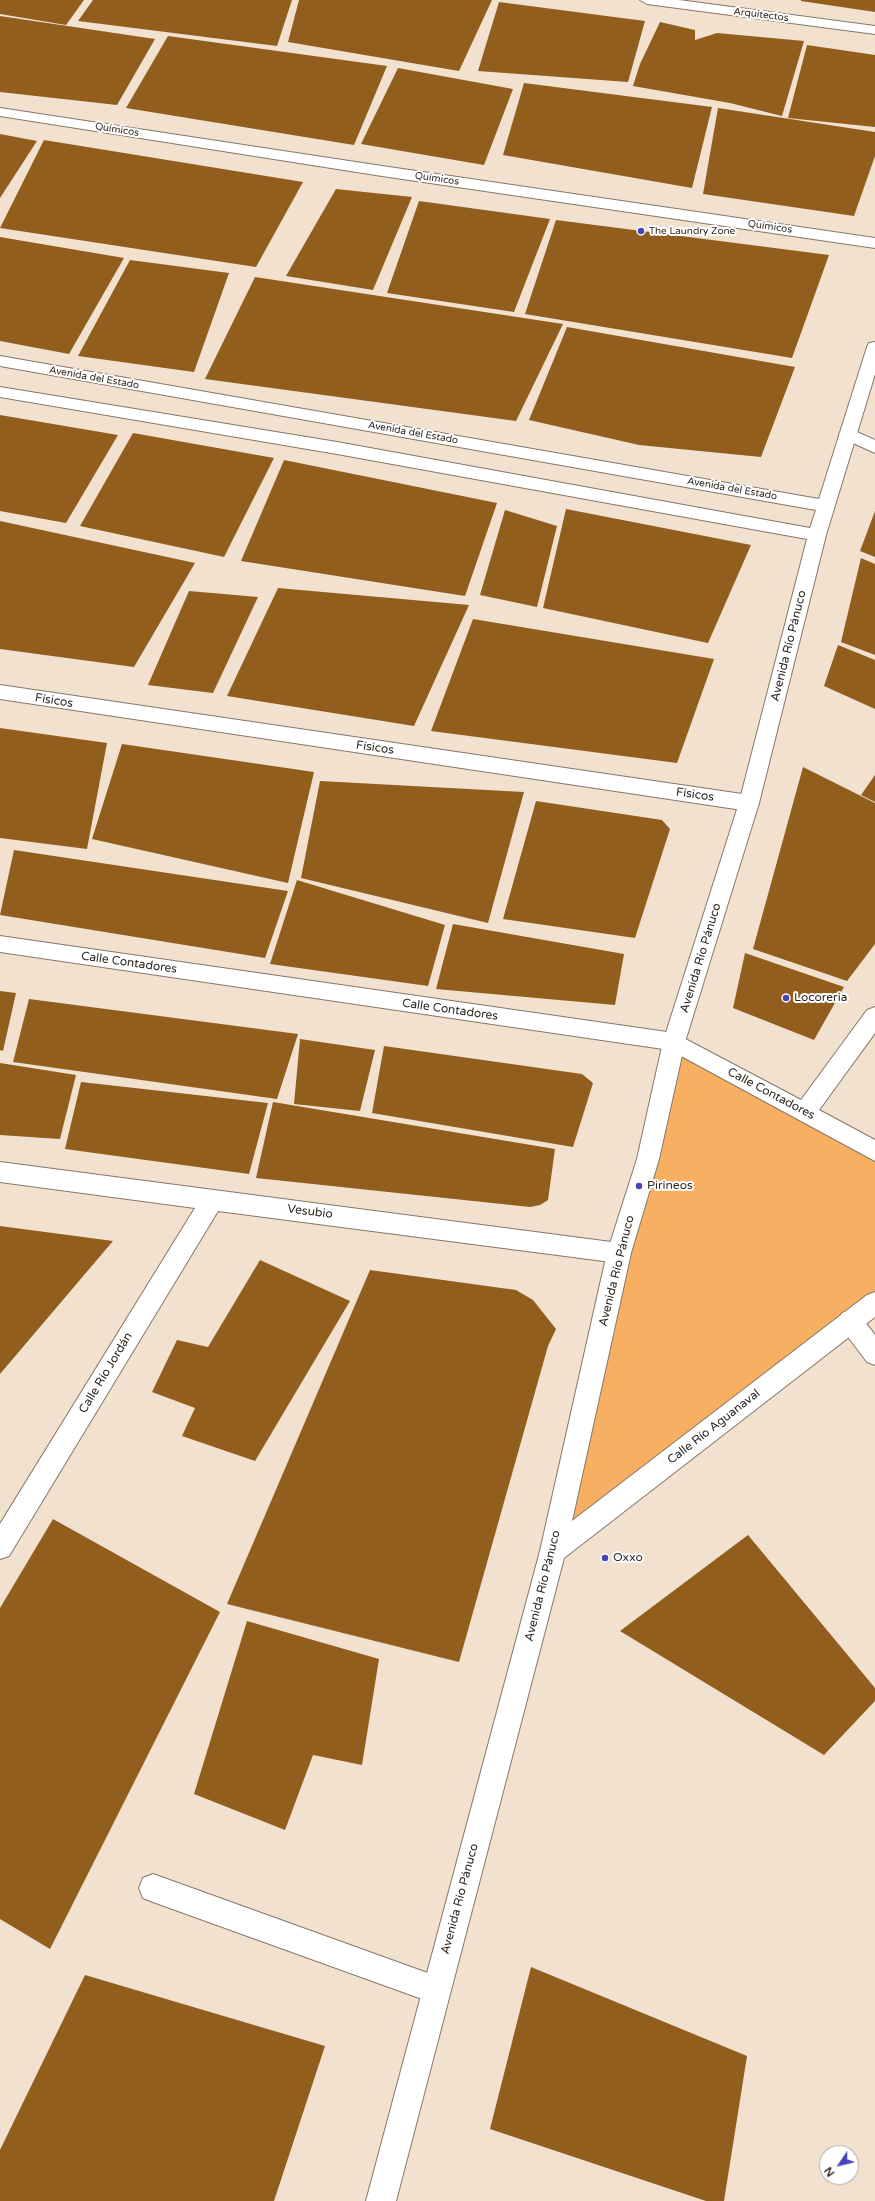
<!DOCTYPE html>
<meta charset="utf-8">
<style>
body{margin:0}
#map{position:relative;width:875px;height:2201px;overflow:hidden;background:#f2e1cf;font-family:"Varela Round",sans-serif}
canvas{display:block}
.north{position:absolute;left:819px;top:2145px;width:40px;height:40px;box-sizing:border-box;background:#fff;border:1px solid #aca9a7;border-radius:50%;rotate:235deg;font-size:11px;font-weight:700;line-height:16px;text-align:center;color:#2f2822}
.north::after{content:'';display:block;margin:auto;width:14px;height:18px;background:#4a42b9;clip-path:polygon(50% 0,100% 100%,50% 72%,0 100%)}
</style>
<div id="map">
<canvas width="875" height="2201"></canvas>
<div class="north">N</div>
</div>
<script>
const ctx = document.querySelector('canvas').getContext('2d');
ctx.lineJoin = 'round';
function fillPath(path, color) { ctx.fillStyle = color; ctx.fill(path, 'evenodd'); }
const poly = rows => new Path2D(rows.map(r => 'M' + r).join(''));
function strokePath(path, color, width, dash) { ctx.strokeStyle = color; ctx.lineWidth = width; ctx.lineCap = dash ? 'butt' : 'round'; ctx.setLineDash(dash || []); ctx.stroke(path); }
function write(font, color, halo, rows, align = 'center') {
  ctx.font = font + ' "Varela Round",sans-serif'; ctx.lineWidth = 4; ctx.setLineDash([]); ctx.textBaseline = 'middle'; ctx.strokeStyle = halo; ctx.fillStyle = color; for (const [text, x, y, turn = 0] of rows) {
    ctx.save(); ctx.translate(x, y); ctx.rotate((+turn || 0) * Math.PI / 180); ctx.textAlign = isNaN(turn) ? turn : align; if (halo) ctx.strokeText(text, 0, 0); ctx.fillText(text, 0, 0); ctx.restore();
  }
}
fillPath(poly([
 [674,1042,875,1152,875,1303,553,1551]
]), '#f7b061');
fillPath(poly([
 [0,0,84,0,66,25,0,14],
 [93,0,292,0,277,46,78,21],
 [299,0,492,0,459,71,288,42],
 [801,0,875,0,875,12,801,1],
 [499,2,645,21,628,82,478,71],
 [0,16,155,39,117,105,0,92],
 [660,22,695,30,695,40,717,33,804,41,782,116,730,103,633,86,640,64],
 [168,36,387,66,354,145,126,108],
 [807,45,875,55,875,127,788,118],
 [398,68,513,89,484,165,361,144],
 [524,83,712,107,692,188,503,155],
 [718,108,875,132,875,156,854,216,703,194],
 [0,134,37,141,0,198],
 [44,140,303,182,256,267,0,228],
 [336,189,412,197,373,290,286,276],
 [419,201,550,219,514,312,387,293],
 [556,220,829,255,792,358,525,314],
 [0,237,124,258,69,354,0,341],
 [130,260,229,273,194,372,78,356],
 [255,277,563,324,516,421,205,379],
 [567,327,795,367,761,457,639,445,529,420],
 [0,415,118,435,66,523,0,511],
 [133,433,274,458,224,557,80,526],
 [284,460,497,503,465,596,241,561],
 [566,509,751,545,708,643,543,608],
 [505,510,557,526,537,607,480,595],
 [875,511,875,557,860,551],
 [0,521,195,563,134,667,0,649],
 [861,558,875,564,875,655,841,642],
 [278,588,469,605,414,726,227,696],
 [189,591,258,597,213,693,148,685],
 [473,619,714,659,677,763,431,731],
 [838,645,875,660,875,709,824,686],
 [0,728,107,743,87,849,0,838],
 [122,744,314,772,288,883,92,839],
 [803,767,875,803,875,944,847,981,753,949],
 [875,775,875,802,861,795],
 [320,781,524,792,488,923,301,878],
 [536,801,662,820,670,829,635,938,503,919],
 [14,850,288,891,265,958,0,915],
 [297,880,445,925,428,986,270,964],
 [453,924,624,954,615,1005,436,989],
 [745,953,844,987,814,1040,733,1008],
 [0,991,16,993,3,1051,0,1050],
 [29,999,298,1034,277,1099,13,1062],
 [300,1039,375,1050,360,1111,294,1104],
 [384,1046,582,1074,593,1083,573,1147,372,1113],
 [0,1063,76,1075,60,1139,0,1135],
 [81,1082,268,1103,249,1174,65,1149],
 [273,1102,555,1149,548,1200,540,1205,530,1207,256,1178],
 [0,1226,113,1241,0,1374],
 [260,1260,350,1301,255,1461,182,1436,195,1408,152,1392,177,1340,208,1347],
 [370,1270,516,1290,533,1300,556,1329,548,1346,459,1662,227,1604],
 [53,1519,220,1612,50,1949,0,1919,0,1608],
 [748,1535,875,1688,875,1701,824,1755,620,1631],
 [247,1621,379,1659,362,1765,313,1755,285,1830,194,1794],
 [531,1967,747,2056,724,2201,706,2201,490,2129],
 [85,1975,325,2046,274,2201,0,2201,0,2150]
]), '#915e1e');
const service = poly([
 [153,1874,436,1976,446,1980,450,1990,446,2000,436,2004,153,1902,143,1898,139,1888,143,1878,153,1874]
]);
const minor = poly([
 [640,0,679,0,875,26,875,34,647,4,640,0],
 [0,108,382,166,875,238,875,248,382,176,0,116,0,108],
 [848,428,875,440,875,453,842,438,839,434,842,430,848,428],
 [0,685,749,795,756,798,759,803,756,808,749,811,0,699,0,685],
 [0,936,674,1033,801,1100,867,1010,875,1007,875,1033,819,1110,875,1140,875,1161,670,1050,0,952,0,936],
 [0,1162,619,1243,627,1246,631,1253,627,1260,619,1263,218,1211,9,1556,0,1559,0,1524,195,1208,0,1182,0,1162],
 [850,1310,858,1313,875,1335,875,1365,867,1362,842,1329,838,1321,842,1313,850,1310]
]);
const tertiary = poly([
 [875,342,875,374,826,535,759,803,685,1042,659,1159,631,1253,572,1521,867,1295,875,1292,875,1317,564,1558,396,2201,366,2201,540,1551,607,1253,637,1159,663,1042,739,803,807,539,337,454,0,397,0,387,337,442,810,528,816,510,0,366,0,356,819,499,867,347,869,343,875,342]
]);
strokePath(service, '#877768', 2);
strokePath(minor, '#877768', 2);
strokePath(tertiary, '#877768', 2);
fillPath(service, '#fff');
fillPath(minor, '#fff');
fillPath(tertiary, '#fff');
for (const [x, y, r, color] of [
 [641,231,4,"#4a42b9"],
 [786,998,4,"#4a42b9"],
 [639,1186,4,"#4a42b9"],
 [605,1558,4,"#4a42b9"]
]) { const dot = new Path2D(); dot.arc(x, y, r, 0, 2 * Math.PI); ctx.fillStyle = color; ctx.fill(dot); strokePath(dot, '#fff', 1.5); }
write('10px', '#2f2822', '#fff', [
 ["Arquitectos",761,15,7],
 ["Químicos",117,130,9],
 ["Químicos",437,179,8],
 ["Químicos",770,227,8],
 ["Avenida del Estado",94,378,10],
 ["Avenida del Estado",413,433,10],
 ["Avenida del Estado",732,489,10]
]);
write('10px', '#2f2822', '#fff', [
 ["The Laundry Zone",649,231]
], 'left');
write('12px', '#2f2822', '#fff', [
 ["Avenida Río Pánuco",789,646,-76],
 ["Físicos",54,701,9],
 ["Físicos",375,748,8],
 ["Físicos",695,795,8],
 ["Avenida Río Pánuco",701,958,-73],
 ["Calle Contadores",129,963,8],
 ["Calle Contadores",450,1010,8],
 ["Calle Contadores",771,1094,28],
 ["Vesubio",310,1212,7],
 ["Avenida Río Pánuco",617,1271,-76],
 ["Calle Río Jordán",106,1373,-59],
 ["Calle Río Aguanaval",714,1427,-38],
 ["Avenida Río Pánuco",543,1586,-76],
 ["Avenida Río Pánuco",460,1899,-75]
]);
write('12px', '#2f2822', '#fff', [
 ["Locoreria",794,998],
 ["Pirineos",647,1186],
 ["Oxxo",613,1558]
], 'left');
</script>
